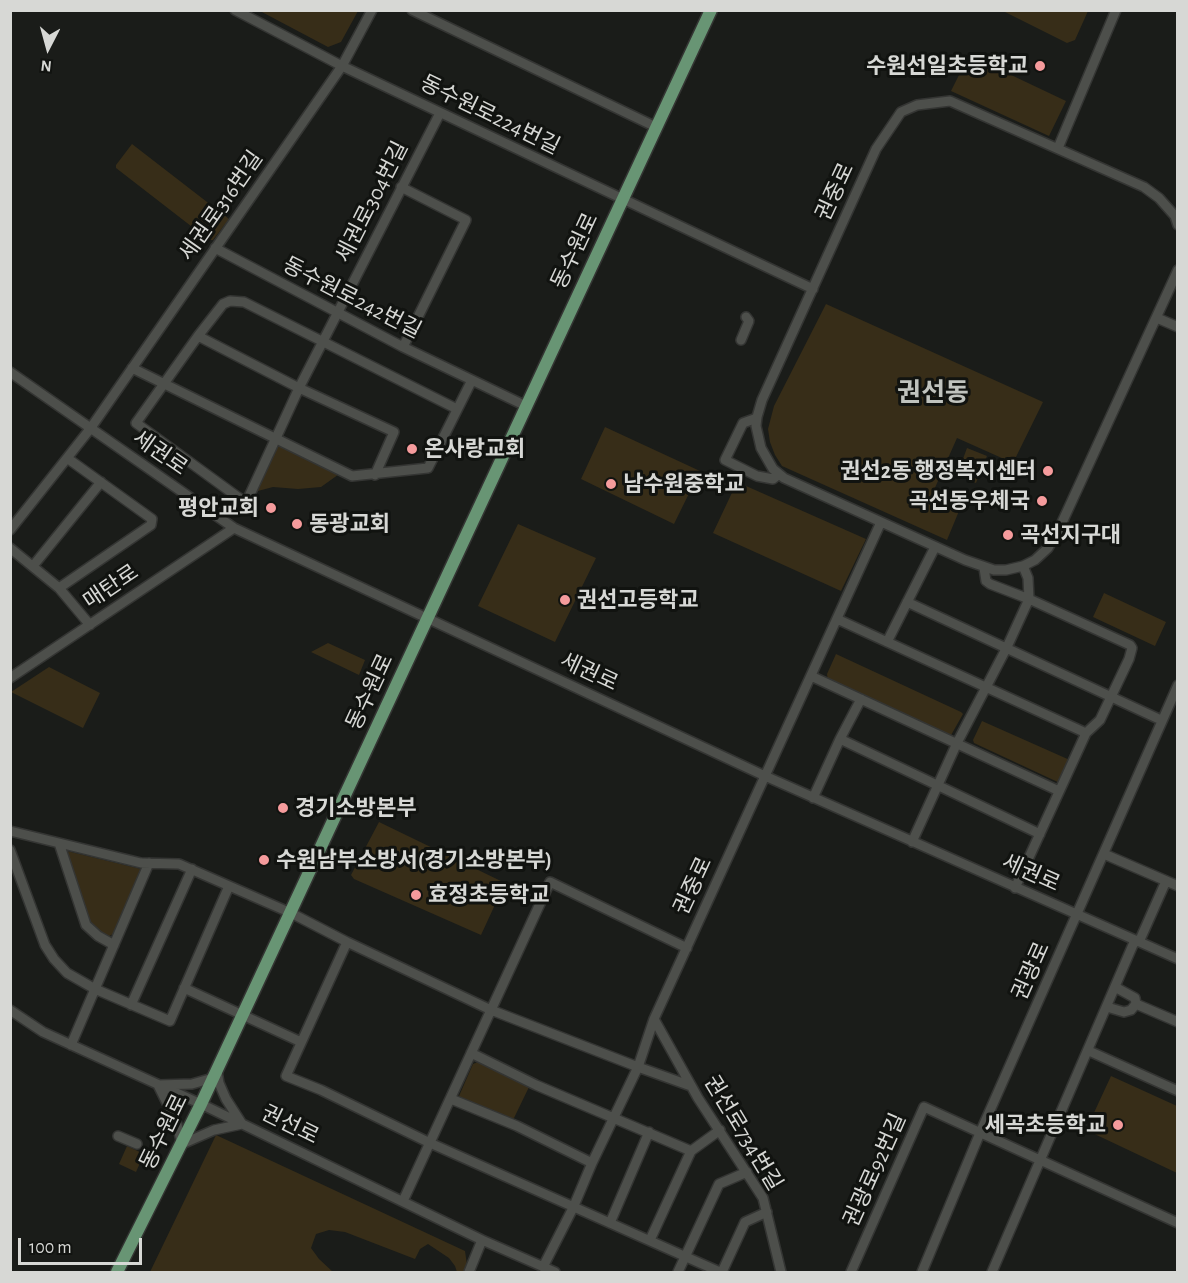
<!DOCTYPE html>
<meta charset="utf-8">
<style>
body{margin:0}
#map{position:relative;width:1188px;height:1283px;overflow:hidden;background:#1a1c19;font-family:"Alegreya Sans",sans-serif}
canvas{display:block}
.frame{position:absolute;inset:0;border:12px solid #d7d8d5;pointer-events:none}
.north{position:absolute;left:18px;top:18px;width:60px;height:60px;-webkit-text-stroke:4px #111310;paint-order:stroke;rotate:186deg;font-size:16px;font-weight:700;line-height:24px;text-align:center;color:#d7d8d5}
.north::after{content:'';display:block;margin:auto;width:21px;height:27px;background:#d7d8d5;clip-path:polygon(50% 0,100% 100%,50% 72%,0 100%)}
.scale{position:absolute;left:18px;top:1238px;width:124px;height:27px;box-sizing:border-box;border:3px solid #d7d8d5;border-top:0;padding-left:8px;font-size:18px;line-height:21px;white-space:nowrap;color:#d7d8d5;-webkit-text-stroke:4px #111310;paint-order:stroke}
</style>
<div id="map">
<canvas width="1188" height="1283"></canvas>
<div class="frame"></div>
<div class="north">N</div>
<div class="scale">100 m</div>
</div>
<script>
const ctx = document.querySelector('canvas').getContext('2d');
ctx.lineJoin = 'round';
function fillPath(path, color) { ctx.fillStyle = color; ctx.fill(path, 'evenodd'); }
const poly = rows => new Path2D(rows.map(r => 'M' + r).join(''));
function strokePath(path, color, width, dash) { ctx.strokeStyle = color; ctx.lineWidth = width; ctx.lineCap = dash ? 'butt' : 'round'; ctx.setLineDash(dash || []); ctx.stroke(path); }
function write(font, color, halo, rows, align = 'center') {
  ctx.font = font + ' "Alegreya Sans","Noto Sans KR",sans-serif'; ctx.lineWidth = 6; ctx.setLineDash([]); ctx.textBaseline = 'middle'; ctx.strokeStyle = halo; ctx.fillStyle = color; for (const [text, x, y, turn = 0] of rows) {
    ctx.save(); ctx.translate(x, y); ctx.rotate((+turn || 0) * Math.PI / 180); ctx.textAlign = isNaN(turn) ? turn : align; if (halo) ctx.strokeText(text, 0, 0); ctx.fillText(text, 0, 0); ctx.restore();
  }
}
fillPath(poly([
 [260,11,358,10,358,11,341,42,328,47],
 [1003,11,1088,10,1088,11,1075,40,1067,43],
 [969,55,1066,101,1049,136,951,91],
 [132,144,229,219,213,240,209,240,116,168,116,165],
 [826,304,1043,402,1013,463,957,438,930,499,959,511,947,540,782,466,775,455,770,442,768,429,774,406],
 [605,427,700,471,674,524,581,479],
 [278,440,342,472,321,487,298,489,273,487,254,492],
 [967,448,987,456,976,483,957,475],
 [737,482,866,539,841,591,713,533],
 [518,524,596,558,555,642,478,606],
 [1104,593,1166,622,1155,646,1093,617],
 [328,643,365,660,359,675,311,652],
 [836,654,961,712,963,714,950,737,828,682,827,674],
 [49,667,100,693,83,728,11,692],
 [982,721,1072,761,1062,784,974,743,973,740],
 [379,822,505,883,481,935,354,879,351,875],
 [67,851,141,869,113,934,106,938,91,925,66,856],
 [480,1061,527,1084,529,1087,514,1118,508,1120,461,1100,459,1096,473,1064],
 [1111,1076,1177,1106,1177,1173,1086,1130],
 [216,1135,465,1251,467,1265,464,1272,457,1272,455,1266,449,1258,428,1244,420,1249,415,1259,345,1232,329,1230,316,1234,311,1248,319,1259,333,1272,150,1272],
 [127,1146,144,1154,136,1172,119,1164]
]), '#372d18');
const minor = poly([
 [235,10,342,66,813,289],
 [412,10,656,127],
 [1058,148,1116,10],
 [401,187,466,220,403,347],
 [1178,225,1175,216,1159,198,1144,187,950,101,917,105,901,112,876,149,762,400,757,417,756,426,761,448,773,469,784,478,965,560,994,570,1006,570,1023,566,1035,560,1048,548,1059,529,1178,270],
 [215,248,403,347,526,406],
 [1157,318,1178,327],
 [198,336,223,304,230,301,244,302,457,409],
 [741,340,749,321,746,317],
 [132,368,352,476,428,468,472,380],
 [10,372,234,528,765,776,1178,959],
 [757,418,743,423,725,460,757,476,773,479,779,474],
 [375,475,394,432,299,388,198,336,136,423,246,503,299,388,440,113],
 [10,530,90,429,342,66,372,10],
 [10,548,59,588,90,625],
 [33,566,101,482],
 [1023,566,1028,578,1029,599],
 [59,588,151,525,152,519,67,458],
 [907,602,1161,720],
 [837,619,1086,733,1100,720,1129,659,1132,648,1130,645,1029,599,990,584,986,581,984,568],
 [887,642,935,547],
 [811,676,1059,791],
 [10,678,234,528],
 [861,699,840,739,1040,834],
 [813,798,840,739],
 [10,831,141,863,179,864,291,913,347,942,491,1010,638,1067,691,1086],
 [912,842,957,743,1007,647,1029,599],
 [59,843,86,925,98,936,114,945],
 [10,850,45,945,54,959,67,973,95,989,170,1021,229,886],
 [1104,854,1178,886],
 [1015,888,1086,733],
 [347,942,286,1076,321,1090,430,1143,720,1272],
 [1139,942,1166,881],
 [1115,987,1135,998,1136,1004,1178,1022],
 [184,988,301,1042],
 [131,1005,192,869],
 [1107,1007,1124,1012,1131,1010,1136,1004],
 [10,1010,43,1032,201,1104,482,1240,555,1272],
 [654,1019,698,1098,763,1198,781,1272],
 [71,1045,149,863],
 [1089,1051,1178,1091],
 [471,1053,536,1085,691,1151,720,1130],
 [213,1078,192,1084,158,1085,176,1121,182,1144,214,1130,242,1124,226,1099,219,1083,217,1071],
 [451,1099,517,1126,592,1163],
 [118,1136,137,1144],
 [403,1201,550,882,687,948],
 [610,1223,649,1132],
 [650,1240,691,1151],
 [543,1267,573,1208,592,1163,638,1067,654,1019,881,522],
 [469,1272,482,1240],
 [678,1272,719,1184,747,1172],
 [722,1272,745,1222,767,1212],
 [851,1272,924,1107,1178,1223],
 [922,1272,980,1133,1178,685],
 [992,1272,1135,940]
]);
const major = poly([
 [117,1272,201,1104,711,10]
]);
strokePath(minor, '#343533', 12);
strokePath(major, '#343533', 15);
strokePath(minor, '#4d4f4b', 9);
strokePath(major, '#689574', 12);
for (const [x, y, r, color] of [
 [1040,66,6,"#f59b9c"],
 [412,449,6,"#f59b9c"],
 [1048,471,6,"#f59b9c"],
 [611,484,6,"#f59b9c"],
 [1042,501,6,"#f59b9c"],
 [271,508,6,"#f59b9c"],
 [297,524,6,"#f59b9c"],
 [1008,535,6,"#f59b9c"],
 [565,600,6,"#f59b9c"],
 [283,808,6,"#f59b9c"],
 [264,860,6,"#f59b9c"],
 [416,895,6,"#f59b9c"],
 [1118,1125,6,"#f59b9c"]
]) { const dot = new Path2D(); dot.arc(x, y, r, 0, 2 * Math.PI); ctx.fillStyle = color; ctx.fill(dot); strokePath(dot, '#111310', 2); }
write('bold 22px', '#d7d8d5', '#111310', [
 ["수원선일초등학교",1028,66,"right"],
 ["온사랑교회",424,449],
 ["권선2동 행정복지센터",1036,471,"right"],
 ["남수원중학교",623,484],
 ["곡선동우체국",1030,501,"right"],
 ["평안교회",259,508,"right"],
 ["동광교회",309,524],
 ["곡선지구대",1020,535],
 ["권선고등학교",577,600],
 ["경기소방본부",295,808],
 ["수원남부소방서(경기소방본부)",276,860],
 ["효정초등학교",428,895],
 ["세곡초등학교",1106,1125,"right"]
], 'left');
write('22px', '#d7d8d5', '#111310', [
 ["동수원로224번길",490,115,26],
 ["권중로",835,192,-65],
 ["세권로304번길",372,202,-63],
 ["세권로316번길",221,206,-55],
 ["동수원로",575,251,-65],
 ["동수원로242번길",352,298,27],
 ["세권로",160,453,35],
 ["매탄로",111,587,-34],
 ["세권로",589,672,25],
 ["동수원로",370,692,-65],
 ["세권로",1031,873,24],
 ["권중로",693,886,-65],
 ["권광로",1031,971,-66],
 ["권선로",290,1125,26],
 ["동수원로",164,1132,-64],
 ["권선로734번길",743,1133,59],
 ["권광로92번길",875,1170,-66]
]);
write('bold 26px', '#c0c3be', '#111310', [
 ["권선동",933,393]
]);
</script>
